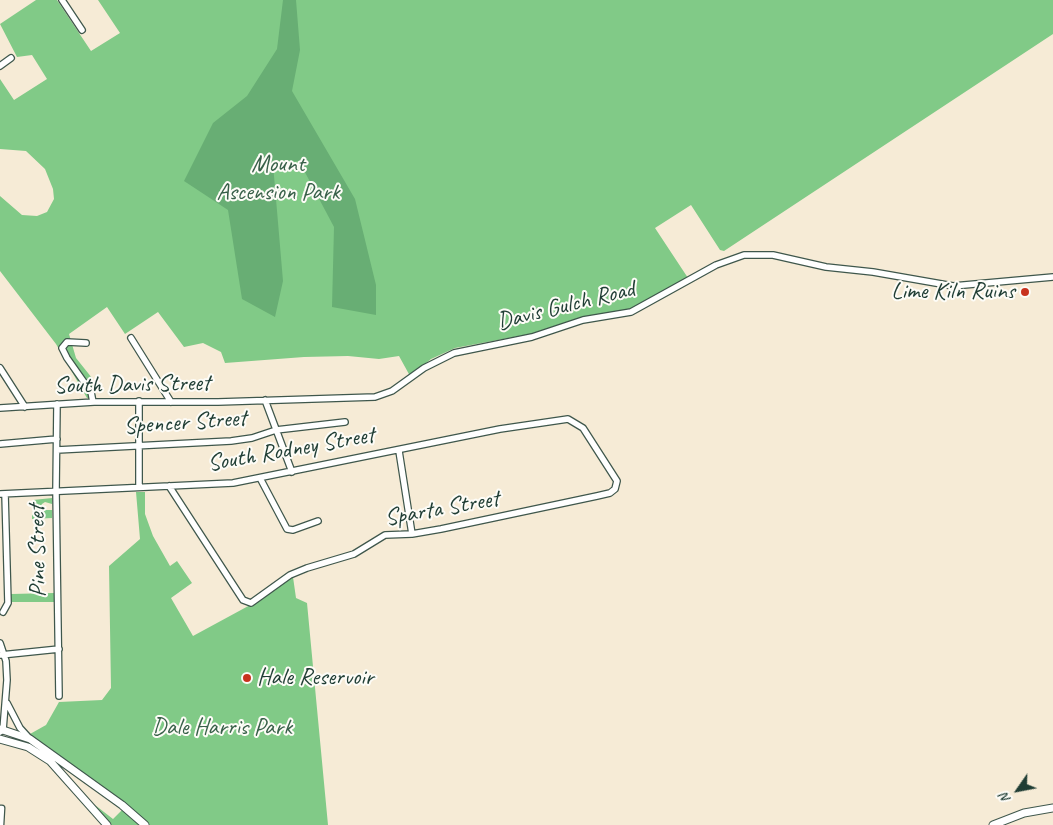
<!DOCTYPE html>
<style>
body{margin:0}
#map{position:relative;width:1053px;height:825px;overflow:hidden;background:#f6ebd6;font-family:Caveat,sans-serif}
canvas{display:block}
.north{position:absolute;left:993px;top:765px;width:50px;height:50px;-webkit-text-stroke:4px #fdfcf7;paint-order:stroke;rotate:237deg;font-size:14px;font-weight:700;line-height:20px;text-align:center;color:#1f3d34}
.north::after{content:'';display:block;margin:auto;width:18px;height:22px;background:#1f3d34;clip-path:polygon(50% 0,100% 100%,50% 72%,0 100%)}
</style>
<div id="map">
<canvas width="1053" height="825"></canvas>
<div class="north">N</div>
</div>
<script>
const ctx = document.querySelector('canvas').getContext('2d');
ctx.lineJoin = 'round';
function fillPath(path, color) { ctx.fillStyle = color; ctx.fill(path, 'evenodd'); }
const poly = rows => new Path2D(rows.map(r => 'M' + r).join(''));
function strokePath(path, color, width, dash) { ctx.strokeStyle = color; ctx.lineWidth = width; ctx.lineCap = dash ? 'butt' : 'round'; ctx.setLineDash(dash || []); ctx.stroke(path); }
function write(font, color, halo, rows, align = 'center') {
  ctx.font = font + ' Caveat,sans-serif'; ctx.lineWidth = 4; ctx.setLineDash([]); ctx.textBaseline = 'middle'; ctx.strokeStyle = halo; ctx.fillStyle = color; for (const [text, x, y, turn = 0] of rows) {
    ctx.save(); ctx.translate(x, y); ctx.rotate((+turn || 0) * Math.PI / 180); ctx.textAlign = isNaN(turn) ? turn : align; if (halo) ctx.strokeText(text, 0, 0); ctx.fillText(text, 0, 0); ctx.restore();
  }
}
fillPath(poly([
 [36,0,57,0,91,51,120,33,98,0,1053,0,1053,34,724,251,720,250,691,205,655,228,688,278,630,310,601,314,530,334,455,348,431,359,410,376,399,356,379,359,348,356,304,357,225,363,221,352,203,343,184,347,158,312,125,334,107,307,69,334,76,358,92,378,96,399,87,398,56,344,0,271,0,196,22,215,37,216,47,212,54,199,53,189,45,169,26,151,0,149,0,79,14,100,47,79,32,55,17,57,0,24],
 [136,492,145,492,145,514,153,536,170,566,177,561,192,583,171,598,193,636,252,604,293,577,296,598,307,603,328,825,149,825,30,734,46,725,59,702,102,700,111,688,109,566,140,539],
 [52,498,52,504,45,502,42,504,42,510,52,510,52,518,32,519,32,515,34,514,33,500],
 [54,593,54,602,11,602,11,594],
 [95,805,113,819,123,809,142,825,111,825]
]), '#81ca87');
fillPath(poly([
 [283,0,296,0,300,50,292,91,355,199,376,285,376,315,332,307,334,227,299,161,273,164,283,281,275,317,242,299,228,210,184,181,213,123,247,96,277,49]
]), '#68ae74');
const pedestrian = poly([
 [0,808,2,808,1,825]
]);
const minor = poly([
 [62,0,82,30],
 [0,66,11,58],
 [131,338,171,402],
 [86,343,67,342,62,348,67,358,91,392,93,402],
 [0,368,25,407],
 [265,400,292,472],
 [139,401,139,487],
 [57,404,56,491,59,696],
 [0,408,94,402,218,402,375,397,392,391,424,368,454,353,532,337,583,320,631,312,716,265,744,255,773,255,826,267,873,272,953,286,1053,277],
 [0,444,57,439],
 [57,450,231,441,252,438,276,430,345,422],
 [399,451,412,534],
 [260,478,287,529,293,530,318,521],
 [0,494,233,483,500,429,568,419,583,428,617,481,615,489,610,493,597,496,441,529,412,534,385,535,354,554,307,568,290,575,251,603,243,600,169,486],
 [3,612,8,603,5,494],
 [0,643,6,661,7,680,3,730,0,732],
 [1,655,59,649],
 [7,703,20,728,30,739]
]);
const tertiary = poly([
 [0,729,30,739,122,805,145,825],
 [0,739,28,747,50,761,107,825],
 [993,825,1024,813,1053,808]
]);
strokePath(pedestrian, '#3f574c', 7);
strokePath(minor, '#3f574c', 8);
strokePath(tertiary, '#3f574c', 9);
strokePath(pedestrian, '#fff', 4.5);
strokePath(minor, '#fff', 5.5);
strokePath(tertiary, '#fff', 7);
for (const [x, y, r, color] of [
 [1025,292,5,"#c8321e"],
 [247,678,5,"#c8321e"]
]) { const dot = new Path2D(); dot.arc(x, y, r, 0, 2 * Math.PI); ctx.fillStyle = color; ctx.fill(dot); strokePath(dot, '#fdfcf7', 2); }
write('24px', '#386049', '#fdfcf7', [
 ["Mount",278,165],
 ["Ascension Park",278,193],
 ["Dale Harris Park",222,728]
]);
write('24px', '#1f3d34', '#fdfcf7', [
 ["Lime Kiln Ruins",1015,292],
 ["Hale Reservoir",257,678,"left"]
], 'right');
write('24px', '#1f3d34', '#fdfcf7', [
 ["Davis Gulch Road",566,306,-14],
 ["South Davis Street",132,385,-1],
 ["Spencer Street",185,423,-4],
 ["South Rodney Street",291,450,-10],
 ["Sparta Street",442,509,-10],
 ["Pine Street",38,551,-91]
]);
</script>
